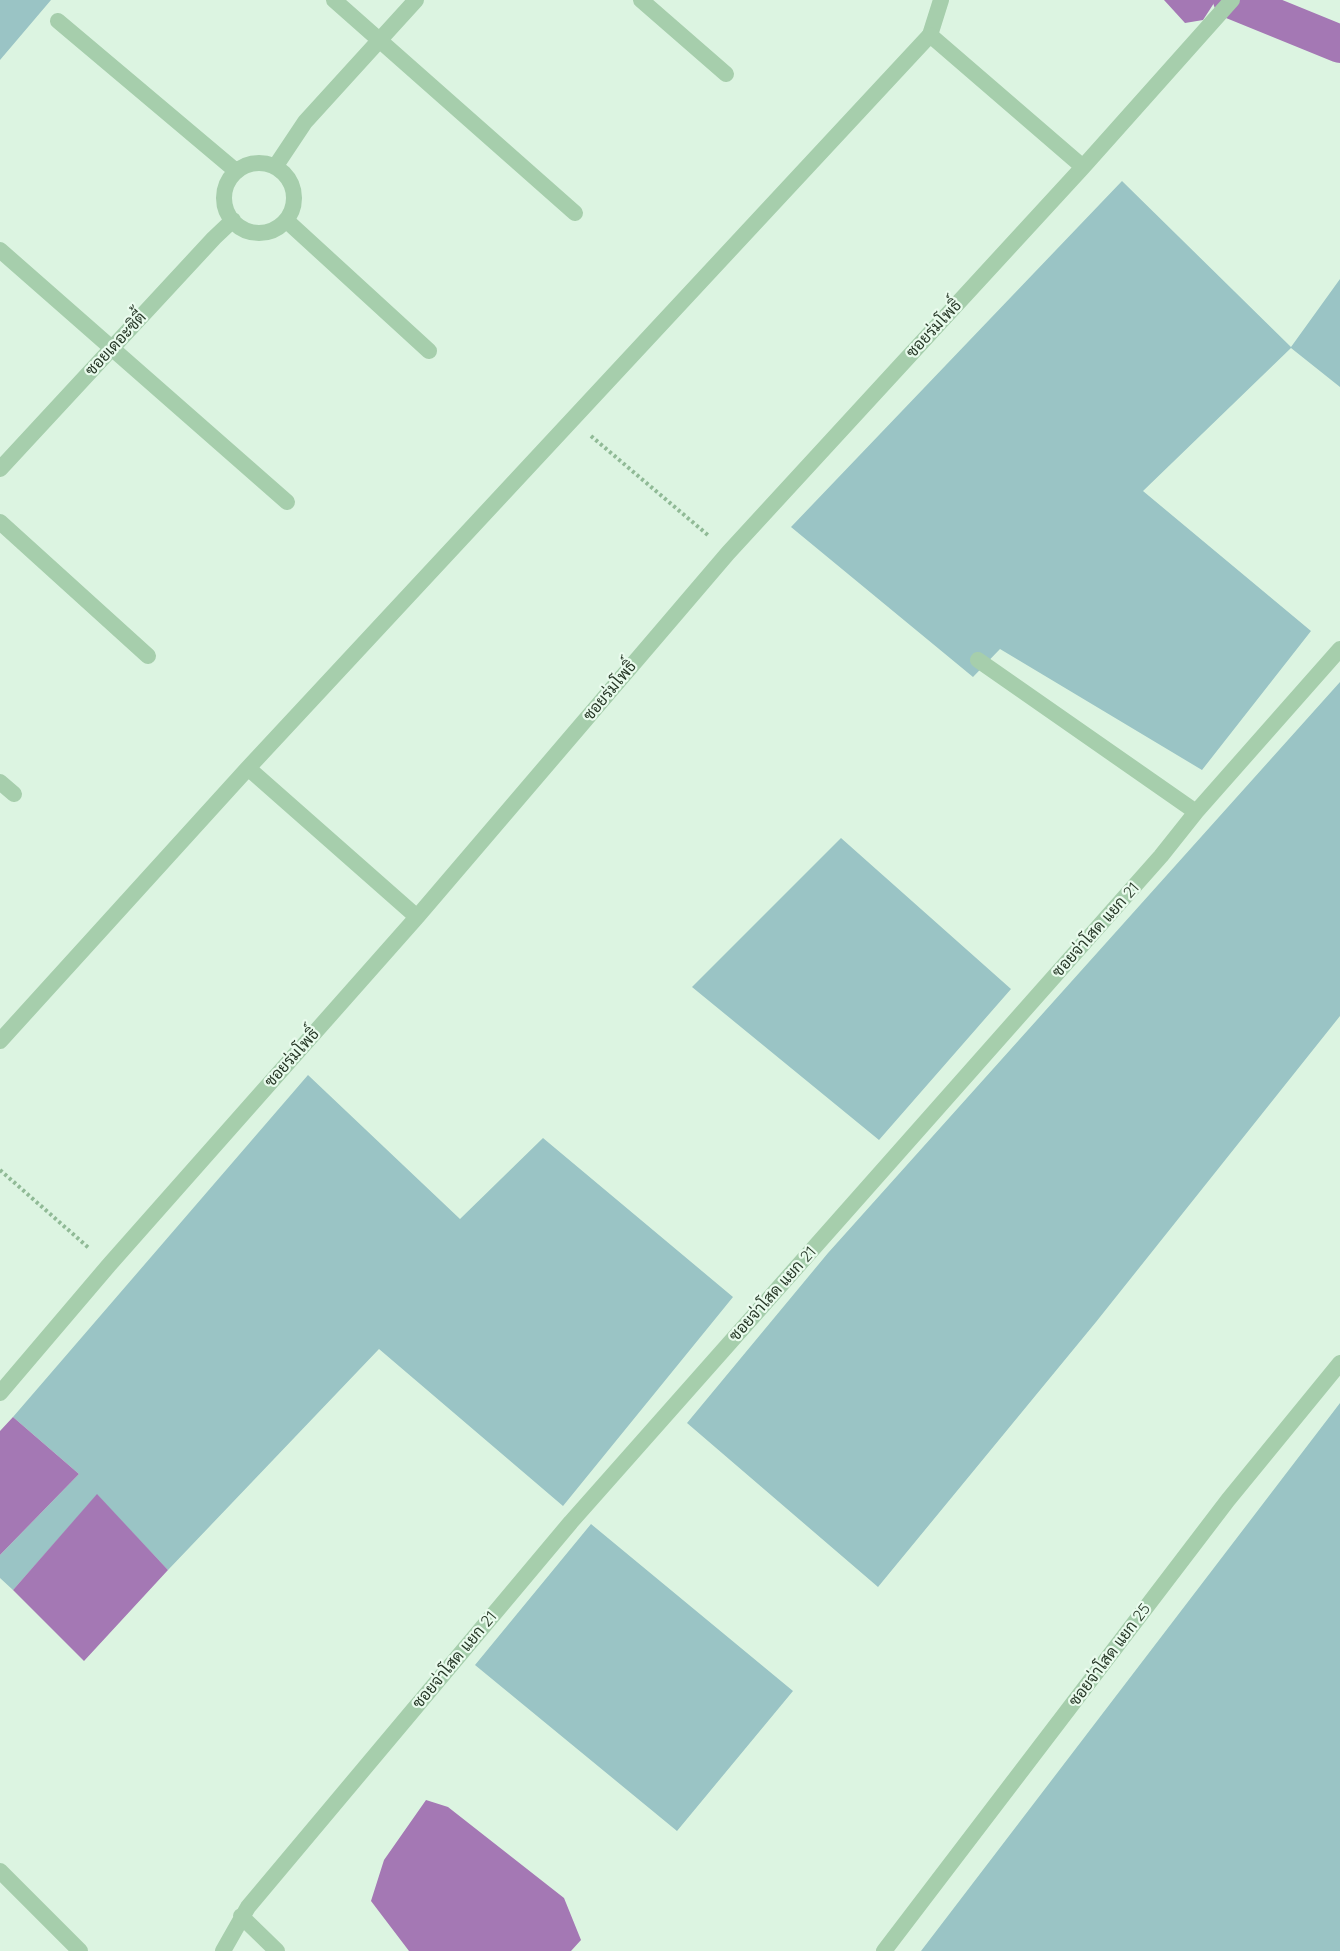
<!DOCTYPE html>
<meta charset="utf-8">
<style>
body{margin:0}
canvas{display:block;background:#dcf4e1}
</style>
<canvas width="1340" height="1951"></canvas>
<script>
const ctx = document.querySelector('canvas').getContext('2d');
ctx.lineJoin = 'round';
function fillPath(path, color) { ctx.fillStyle = color; ctx.fill(path, 'evenodd'); }
const poly = rows => new Path2D(rows.map(r => 'M' + r).join(''));
function strokePath(path, color, width, dash) { ctx.strokeStyle = color; ctx.lineWidth = width; ctx.lineCap = dash ? 'butt' : 'round'; ctx.setLineDash(dash || []); ctx.stroke(path); }
function write(font, color, halo, rows, align = 'center') {
  ctx.font = font + ' Quicksand,Sarabun,sans-serif'; ctx.lineWidth = 4.5; ctx.setLineDash([]); ctx.textBaseline = 'middle'; ctx.strokeStyle = halo; ctx.fillStyle = color; for (const [text, x, y, turn = 0] of rows) {
    ctx.save(); ctx.translate(x, y); ctx.rotate((+turn || 0) * Math.PI / 180); ctx.textAlign = isNaN(turn) ? turn : align; if (halo) ctx.strokeText(text, 0, 0); ctx.fillText(text, 0, 0); ctx.restore();
  }
}
fillPath(poly([
 [0,0,51,0,0,60],
 [1122,181,1291,347,1340,279,1340,387,1291,348,1143,491,1311,631,1202,770,1000,649,973,677,791,527],
 [1340,682,1340,1016,1096,1322,878,1587,687,1423,828,1253],
 [841,838,1011,989,879,1140,692,987],
 [308,1075,460,1219,543,1138,733,1297,563,1506,379,1349,168,1570,97,1495,13,1590,0,1578,0,1555,79,1474,13,1417],
 [1340,1403,1340,1951,921,1951],
 [591,1524,793,1691,677,1831,475,1665]
]), '#9ac4c5');
fillPath(poly([
 [1164,0,1216,0,1203,20,1185,23],
 [13,1417,79,1474,0,1555,0,1431],
 [97,1494,168,1570,84,1661,13,1590],
 [426,1800,448,1807,564,1898,581,1940,571,1951,409,1951,371,1901,384,1860]
]), '#a478b4');
strokePath(poly([
 [1232,0,1340,44]
]), '#a478b4', 38);
strokePath(poly([
 [591,436,709,536],
 [0,1170,90,1249]
]), '#90ba96', 4, [3, 3]);
strokePath(poly([
 [930,35,941,0]
]), '#a6ceac', 16);
strokePath(poly([
 [334,0,575,213],
 [641,0,726,74],
 [58,21,236,171],
 '224 198a35 35 0 1 1 70 0a35 35 0 1 1-70 0Z',
 [275,167,305,122,416,0],
 [287,221,429,351],
 [0,250,287,502],
 [0,469,214,238,233,220],
 [0,522,148,656],
 [978,660,1196,812],
 [248,768,417,917],
 [0,782,14,794],
 [0,1041,248,768,930,35,1083,167],
 [0,1393,109,1265,417,917,728,553,1083,167,1232,0],
 [0,1871,80,1951],
 [241,1916,277,1951],
 [223,1951,248,1907,571,1522,1161,856,1196,812,1340,649],
 [884,1951,1228,1500,1340,1363]
]), '#a6ceac', 16);
write('16px', '#283928', '#e9fbed', [
 ["ซอยร่มโพธิ์",934,329,-47],
 ["ซอยเดอะซิตี้",116,344,-47],
 ["ซอยร่มโพธิ์",610,691,-50],
 ["ซอยจ่าโสด แยก 21",1096,930,-48],
 ["ซอยร่มโพธิ์",292,1058,-48],
 ["ซอยจ่าโสด แยก 21",773,1294,-48],
 ["ซอยจ่าโสด แยก 25",1110,1655,-53],
 ["ซอยจ่าโสด แยก 21",455,1660,-50]
]);
</script>
